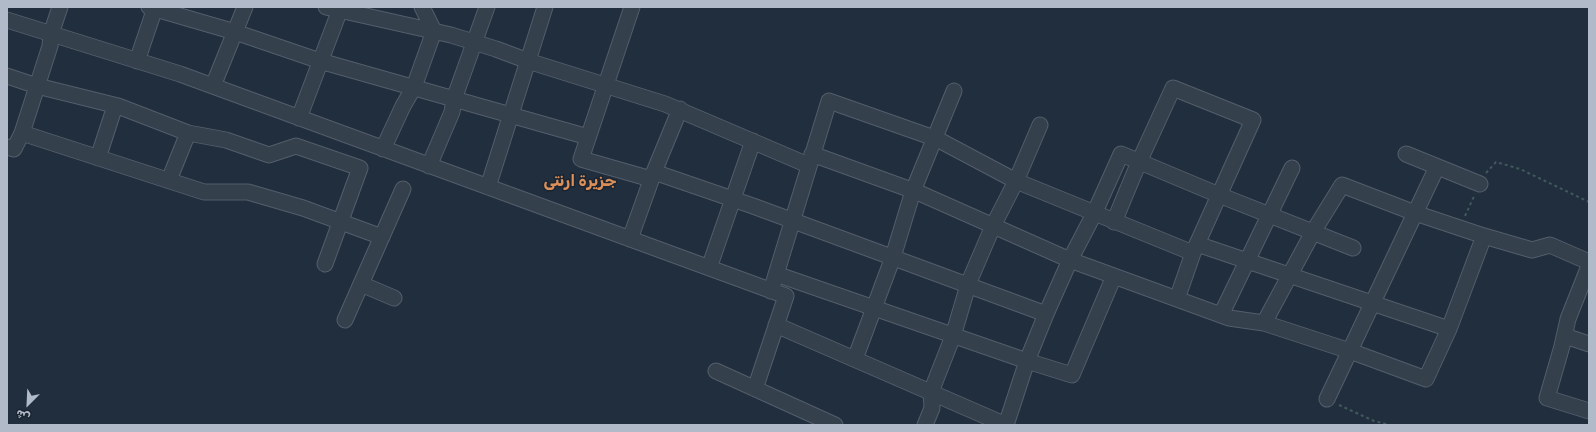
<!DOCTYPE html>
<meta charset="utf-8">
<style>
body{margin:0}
#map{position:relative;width:1596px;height:432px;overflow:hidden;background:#212e3d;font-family:Rubik,Vazirmatn,sans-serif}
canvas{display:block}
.frame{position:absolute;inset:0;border:8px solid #b1bac9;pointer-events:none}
.north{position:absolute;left:8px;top:384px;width:40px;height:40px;-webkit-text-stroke:3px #1b2532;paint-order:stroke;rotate:204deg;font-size:11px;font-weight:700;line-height:16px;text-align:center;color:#b1bac9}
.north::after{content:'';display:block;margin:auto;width:14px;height:18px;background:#b1bac9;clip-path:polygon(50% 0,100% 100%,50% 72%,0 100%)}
</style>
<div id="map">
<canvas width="1596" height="432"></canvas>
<div class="frame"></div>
<div class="north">ش</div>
</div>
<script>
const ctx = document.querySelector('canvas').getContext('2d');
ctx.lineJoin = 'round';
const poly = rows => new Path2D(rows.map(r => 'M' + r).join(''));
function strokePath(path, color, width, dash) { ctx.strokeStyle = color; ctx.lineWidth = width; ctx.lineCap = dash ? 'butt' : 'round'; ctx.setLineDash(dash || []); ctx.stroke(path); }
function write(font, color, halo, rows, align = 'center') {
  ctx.font = font + ' Rubik,Vazirmatn,sans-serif'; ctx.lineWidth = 3; ctx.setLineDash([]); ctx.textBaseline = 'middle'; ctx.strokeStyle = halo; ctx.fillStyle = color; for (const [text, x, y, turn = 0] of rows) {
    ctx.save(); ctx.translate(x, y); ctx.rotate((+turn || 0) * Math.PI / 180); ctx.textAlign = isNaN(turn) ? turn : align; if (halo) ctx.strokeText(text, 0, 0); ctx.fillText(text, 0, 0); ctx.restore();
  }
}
const minor = poly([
 [149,7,235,32,320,61,588,137],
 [326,7,451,35,496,49,528,61,665,104,808,165],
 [632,7,581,159,651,179],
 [7,20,180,74,786,296,755,389],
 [137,61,155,8],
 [7,76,37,86,118,106,188,133,226,140,269,155,296,146,360,168,325,264],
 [213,86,245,7],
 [299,118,341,7],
 [22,133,204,192,248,192,303,208,382,237],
 [7,147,14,149,22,133,50,46,51,34,60,7],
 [383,149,403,106,414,87,434,31,422,7],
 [812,154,917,192,1070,260,1229,318,1264,323,1350,351,1426,379,1449,329,1484,236],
 [1406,154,1480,184],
 [98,158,115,106],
 [429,166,452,112,454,99,487,7],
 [654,172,753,206,1046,314],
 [169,180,188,133],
 [488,187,545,7],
 [1114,222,1139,162,1173,88,1253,120,1193,253,1177,299],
 [630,239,654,172,680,109],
 [1197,244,1449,329],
 [1589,266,1568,319,1562,346,1547,398,1589,411],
 [709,268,753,141],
 [776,274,1027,361,1072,375,1114,276],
 [361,284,394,298],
 [771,291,829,101,937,139,1016,181,1193,253],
 [1221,315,1292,168],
 [345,320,403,189],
 [1264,323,1313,232,1342,185,1415,213,1484,236,1532,250,1550,245,1589,262],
 [776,325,1006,425,1027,361,1046,314,1070,260,1094,214,1121,154,1219,195,1353,248],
 [1565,336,1589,344],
 [855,359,893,257,913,191,954,91],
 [716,371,835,425],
 [1327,399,1437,167],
 [925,425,932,408,931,392,953,336,969,282,993,226,1016,181,1040,125]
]);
strokePath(minor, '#545d6b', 17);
strokePath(poly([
 [1486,173,1496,162,1520,169,1589,202],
 [1465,216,1475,194],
 [1339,405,1374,421,1390,425]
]), '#41595b', 2, [3, 3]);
strokePath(minor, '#35404d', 15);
write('bold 16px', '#db905a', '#1b2532', [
 ["جزيرة ارنتى",580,181]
]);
</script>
